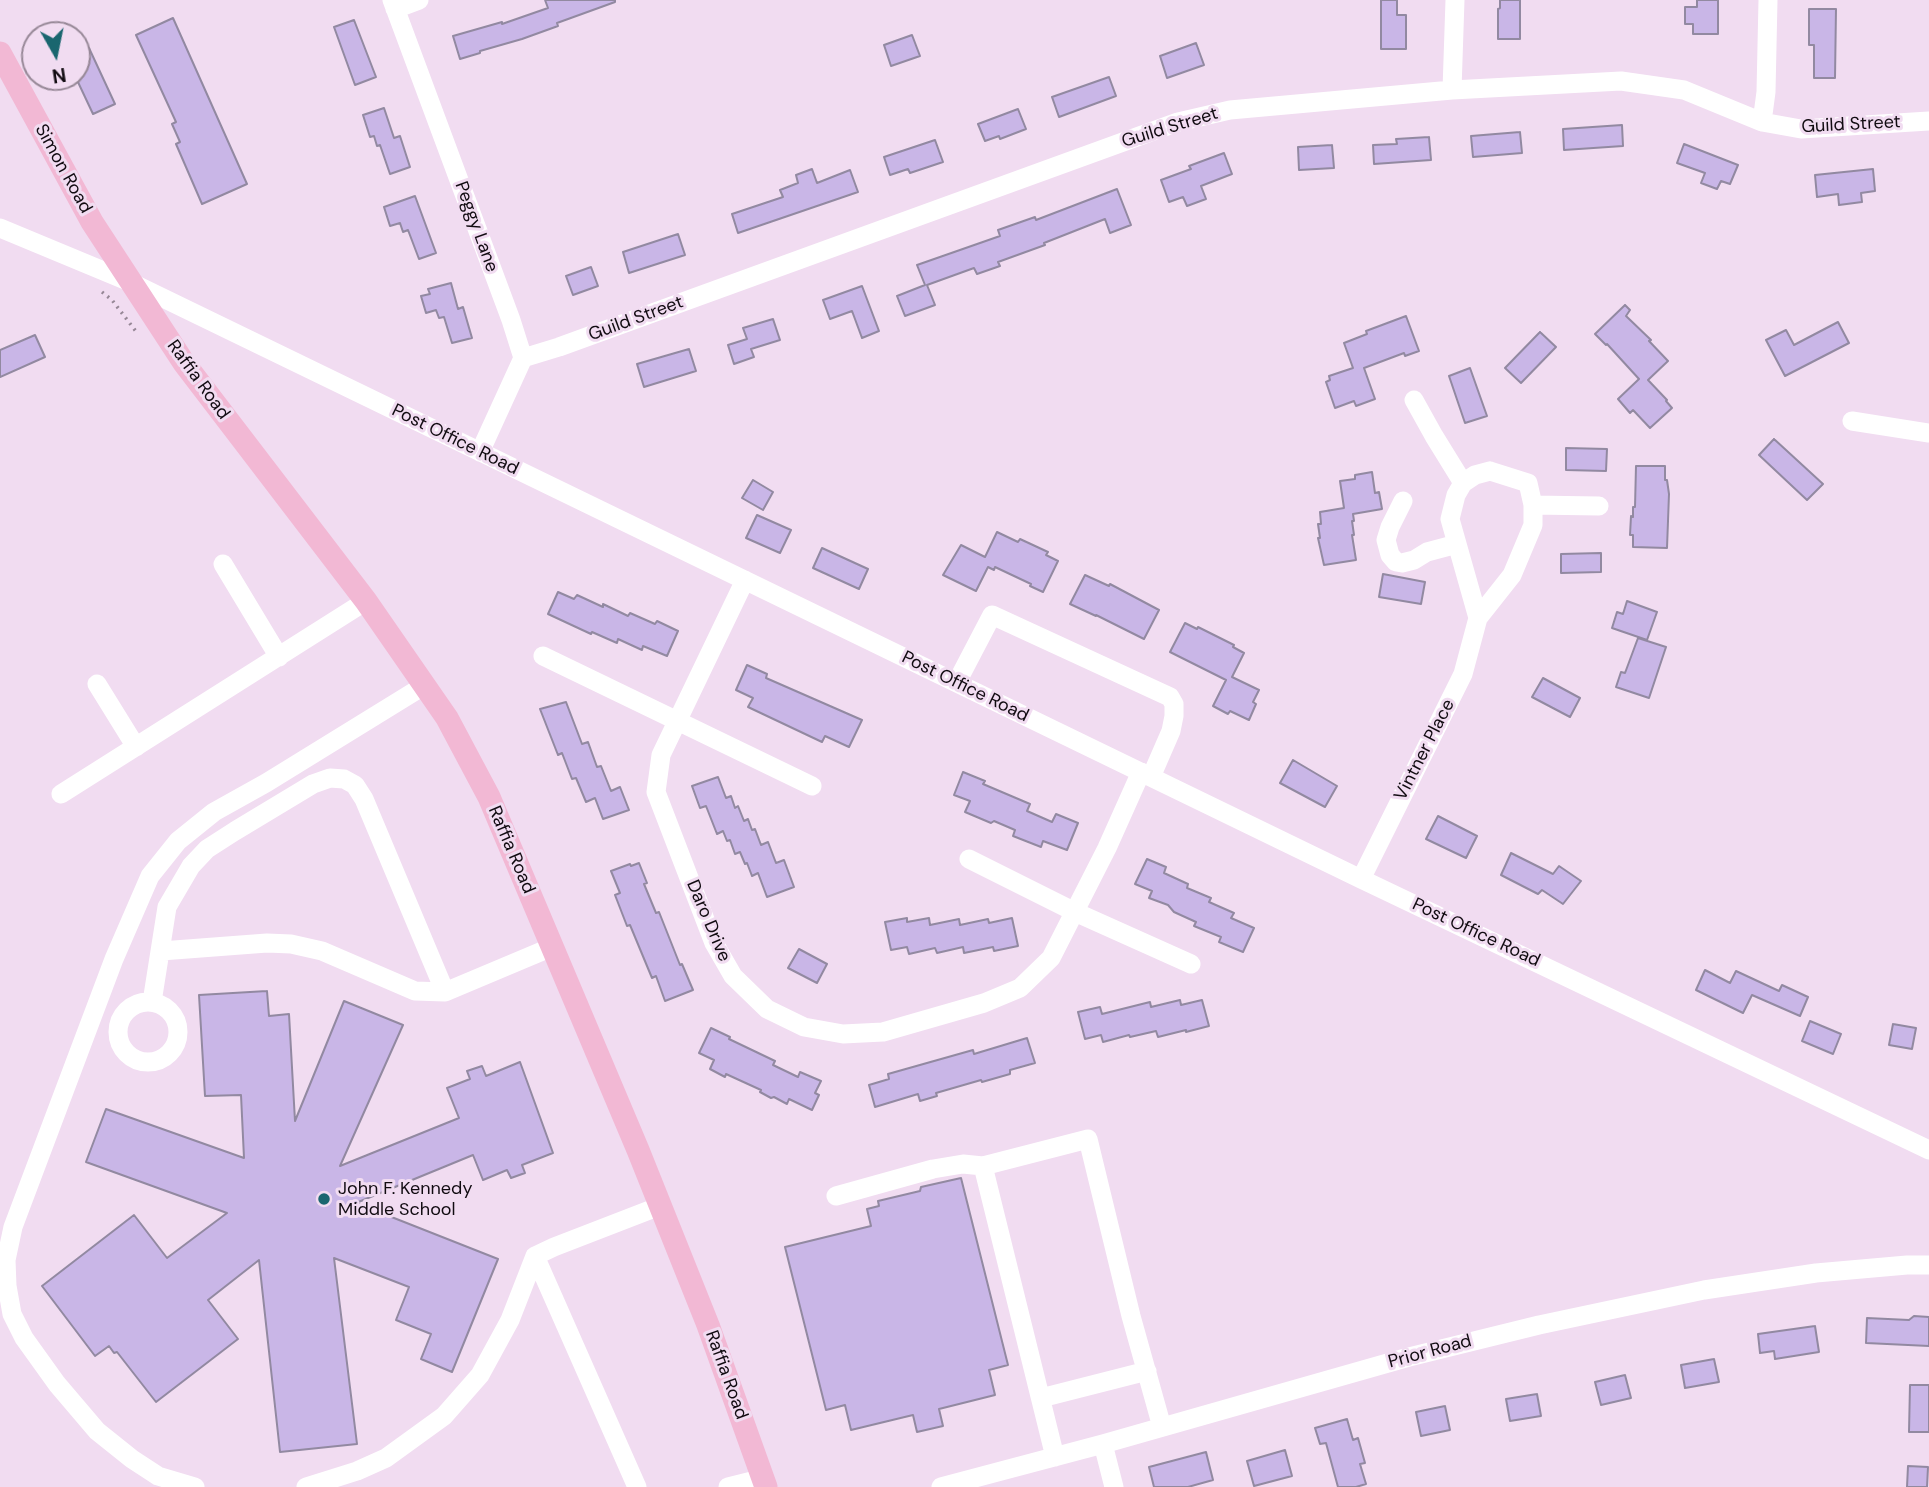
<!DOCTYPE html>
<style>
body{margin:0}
#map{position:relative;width:1929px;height:1487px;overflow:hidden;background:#f1dcf1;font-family:"DM Sans",sans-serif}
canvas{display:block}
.north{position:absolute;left:21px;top:21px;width:70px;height:70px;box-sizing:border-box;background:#f1dcf1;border:2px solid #978897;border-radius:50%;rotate:171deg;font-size:19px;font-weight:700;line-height:28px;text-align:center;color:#110b11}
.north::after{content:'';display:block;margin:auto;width:24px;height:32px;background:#1a666f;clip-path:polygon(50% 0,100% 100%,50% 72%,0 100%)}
</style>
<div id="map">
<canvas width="1929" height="1487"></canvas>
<div class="north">N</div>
</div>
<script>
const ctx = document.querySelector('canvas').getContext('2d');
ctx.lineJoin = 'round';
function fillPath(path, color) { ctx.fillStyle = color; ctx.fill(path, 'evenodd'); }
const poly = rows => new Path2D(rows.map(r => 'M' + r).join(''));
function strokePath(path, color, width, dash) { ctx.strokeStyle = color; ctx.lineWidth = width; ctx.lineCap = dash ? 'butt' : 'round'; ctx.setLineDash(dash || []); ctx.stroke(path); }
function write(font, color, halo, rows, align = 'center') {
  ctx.font = font + ' "DM Sans",sans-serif'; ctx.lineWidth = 6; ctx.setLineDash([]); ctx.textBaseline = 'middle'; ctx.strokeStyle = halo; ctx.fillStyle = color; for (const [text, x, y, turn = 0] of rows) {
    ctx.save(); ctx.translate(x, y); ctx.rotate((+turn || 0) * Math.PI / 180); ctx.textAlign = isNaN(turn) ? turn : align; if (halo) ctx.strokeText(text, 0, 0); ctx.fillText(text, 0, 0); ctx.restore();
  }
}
const building = poly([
 [545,0,615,0,615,2,557,23,558,26,522,39,480,51,480,53,460,59,453,36,502,22,502,24,548,8,545,0],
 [1381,0,1397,0,1397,15,1406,15,1406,49,1381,49,1381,0],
 [1500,0,1520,0,1520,39,1498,39,1498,9,1500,8,1500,0],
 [1697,0,1718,0,1718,34,1693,34,1693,24,1685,24,1685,7,1697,7,1697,0],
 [1809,9,1836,9,1835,78,1814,78,1814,45,1809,45,1809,9],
 [173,18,247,184,202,204,176,144,180,142,172,124,176,122,136,35,173,18],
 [354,20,376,77,355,85,334,27,354,20],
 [912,35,920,56,891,66,884,45,912,35],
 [1196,43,1204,65,1167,78,1160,56,1196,43],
 [89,48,115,104,93,114,77,80,77,54,89,48],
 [1109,77,1116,96,1059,117,1052,97,1109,77],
 [384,108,394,138,400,136,410,167,390,174,380,145,377,146,374,136,370,137,363,115,384,108],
 [1018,109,1026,129,1000,139,999,136,985,141,978,124,1018,109],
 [1622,125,1623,146,1564,150,1563,129,1622,125],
 [1520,132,1522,153,1473,157,1471,136,1520,132],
 [1429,137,1431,160,1374,164,1373,145,1397,144,1396,139,1429,137],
 [935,140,943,162,910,173,908,169,890,175,884,157,935,140],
 [1684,144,1738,165,1730,184,1721,181,1717,189,1701,183,1705,173,1677,163,1684,144],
 [1332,145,1334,168,1299,170,1298,147,1332,145],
 [1224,153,1232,174,1201,186,1206,199,1187,206,1183,197,1169,202,1161,180,1191,169,1189,166,1224,153],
 [812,169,817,183,850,170,858,192,738,233,732,214,783,197,780,190,798,183,796,175,812,169],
 [1873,169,1875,191,1861,193,1862,202,1839,205,1838,194,1817,197,1815,175,1873,169],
 [1117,189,1131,225,1110,233,1105,219,1044,243,1045,245,998,262,1000,266,977,274,974,268,927,285,935,305,905,316,897,296,925,285,917,265,1000,236,998,230,1035,217,1036,220,1117,189],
 [415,196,436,253,419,259,408,230,403,232,400,223,390,226,384,207,415,196],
 [678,234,685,255,629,273,623,252,678,234],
 [591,267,598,286,573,295,566,276,591,267],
 [451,283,458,309,463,307,472,338,452,343,444,317,439,318,436,310,426,313,421,296,430,294,428,289,451,283],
 [862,286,879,331,862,338,852,311,830,319,823,300,862,286],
 [1625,305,1630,310,1626,316,1651,340,1649,341,1668,361,1648,380,1667,400,1666,401,1672,408,1650,428,1633,410,1630,413,1618,399,1639,379,1607,344,1606,345,1595,334,1625,305],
 [1406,316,1419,351,1405,356,1404,353,1364,368,1375,399,1356,406,1354,401,1335,408,1326,382,1330,380,1329,376,1353,368,1344,343,1367,334,1366,331,1406,316],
 [773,319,780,340,751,349,754,357,734,364,728,345,747,339,743,328,773,319],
 [1838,322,1849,343,1785,376,1766,340,1786,330,1794,345,1838,322],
 [1540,332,1556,347,1521,383,1505,368,1540,332],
 [35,335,45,357,0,377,0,350,35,335],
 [689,349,696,371,644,387,637,364,689,349],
 [1470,368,1487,416,1465,423,1449,376,1470,368],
 [1774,439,1823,484,1807,500,1759,455,1774,439],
 [1566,448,1607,449,1606,471,1566,470,1566,448],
 [1636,466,1665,466,1665,480,1667,480,1669,494,1667,548,1633,547,1633,535,1630,535,1631,516,1633,517,1633,507,1635,507,1636,466],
 [1372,472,1375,493,1379,492,1382,509,1353,514,1354,521,1352,521,1354,535,1352,535,1356,560,1324,565,1318,538,1320,538,1318,524,1321,524,1320,512,1344,508,1340,481,1355,479,1355,475,1372,472],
 [753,480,773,492,763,510,742,498,753,480],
 [757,515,791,530,780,553,746,538,757,515],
 [997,532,1018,542,1020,539,1048,552,1046,555,1058,561,1043,592,1030,586,1031,584,995,567,994,570,988,567,976,591,943,575,961,545,985,557,997,532],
 [822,548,868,569,859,589,813,568,822,548],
 [1601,553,1601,572,1561,573,1561,554,1601,553],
 [1383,574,1425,582,1421,604,1379,597,1383,574],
 [1085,575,1109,586,1110,584,1159,610,1144,639,1096,615,1096,616,1070,604,1085,575],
 [558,592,574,599,577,595,603,607,603,604,628,616,630,613,655,624,657,621,678,631,667,656,643,646,642,650,618,639,617,643,592,632,591,634,548,614,558,592],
 [1627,601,1657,612,1647,640,1612,628,1617,612,1623,614,1627,601],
 [1185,623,1197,629,1198,627,1234,645,1233,647,1244,653,1232,677,1259,690,1253,702,1256,704,1249,720,1230,711,1228,714,1213,706,1226,680,1170,652,1185,623],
 [1638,638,1666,647,1649,698,1616,687,1621,672,1625,673,1638,638],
 [747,665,767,674,766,678,862,720,849,747,825,736,822,742,748,707,753,698,736,690,747,665],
 [1543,678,1580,698,1570,717,1532,697,1543,678],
 [566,702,582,744,588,742,597,767,601,766,611,791,620,787,629,810,603,819,595,798,586,802,576,778,572,779,562,753,558,755,540,709,566,702],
 [1293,760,1337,786,1325,807,1280,783,1293,760],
 [963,772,985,781,983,784,1030,804,1027,811,1052,822,1056,814,1078,823,1067,850,1043,841,1041,847,1013,836,1015,830,994,821,991,823,965,812,970,801,954,795,963,772],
 [718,777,726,798,731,796,735,808,738,806,744,821,748,819,752,830,755,829,761,845,768,842,776,863,784,860,794,887,767,897,758,873,752,876,747,863,745,864,740,852,735,854,730,840,727,841,723,831,717,834,706,806,700,808,692,786,718,777],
 [1438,816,1477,836,1466,858,1426,839,1438,816],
 [1511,853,1553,874,1559,866,1581,881,1563,904,1542,890,1538,894,1501,875,1511,853],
 [1147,859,1166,867,1164,873,1188,884,1187,888,1211,898,1209,902,1234,913,1231,918,1254,928,1243,952,1219,942,1221,937,1194,926,1196,922,1174,912,1168,905,1149,898,1152,891,1135,884,1147,859],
 [639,863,647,883,644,884,656,913,659,912,680,965,682,964,693,990,665,1001,656,976,652,978,630,925,627,926,615,895,620,893,611,871,630,864,631,866,639,863],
 [907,918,907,922,929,918,930,925,959,919,960,925,988,919,989,923,1012,918,1018,946,994,951,993,947,964,953,963,947,937,953,935,948,909,954,907,947,891,950,885,922,907,918],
 [799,949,827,964,817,983,788,968,799,949],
 [1705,970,1730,983,1736,971,1779,991,1782,985,1808,997,1800,1016,1752,995,1743,1013,1696,990,1705,970],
 [267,991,269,1016,289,1014,295,1121,344,1001,403,1025,340,1166,459,1118,447,1088,470,1079,467,1071,482,1066,486,1076,520,1062,553,1153,522,1165,525,1173,511,1178,507,1170,483,1180,473,1155,356,1203,498,1259,452,1372,421,1359,431,1334,396,1320,409,1287,334,1258,357,1444,280,1452,259,1260,208,1300,238,1339,156,1402,117,1352,114,1353,109,1346,95,1356,42,1286,134,1215,167,1258,227,1213,86,1162,106,1109,244,1158,241,1095,205,1096,199,995,267,991],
 [1180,1000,1181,1005,1202,1000,1209,1026,1186,1032,1186,1030,1158,1037,1156,1031,1130,1037,1129,1035,1103,1042,1101,1035,1085,1039,1078,1012,1100,1007,1102,1014,1150,1002,1151,1007,1180,1000],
 [1810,1021,1841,1034,1833,1054,1802,1041,1810,1021],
 [1893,1024,1916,1028,1912,1049,1889,1045,1893,1024],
 [711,1028,730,1037,729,1039,775,1061,773,1065,798,1077,800,1072,821,1081,815,1093,819,1095,812,1110,789,1099,787,1104,774,1097,771,1098,760,1092,761,1090,726,1074,725,1077,710,1069,714,1060,699,1053,711,1028],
 [1027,1038,1035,1063,1010,1070,1010,1074,982,1082,981,1080,936,1093,937,1096,920,1101,918,1094,875,1107,869,1085,889,1079,888,1074,973,1050,974,1054,1027,1038],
 [961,1178,1008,1365,989,1370,995,1395,939,1409,943,1426,917,1432,913,1415,851,1430,845,1405,826,1410,785,1247,871,1226,867,1209,879,1206,878,1201,920,1191,921,1187,961,1178],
 [1914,1316,1929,1317,1929,1346,1866,1343,1867,1318,1909,1320,1914,1316],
 [1815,1326,1819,1352,1775,1359,1774,1351,1760,1353,1758,1334,1815,1326],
 [1714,1359,1719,1382,1685,1388,1681,1365,1714,1359],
 [1625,1375,1631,1398,1601,1405,1595,1382,1625,1375],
 [1910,1385,1929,1385,1929,1432,1909,1432,1910,1385],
 [1537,1394,1541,1416,1510,1421,1506,1399,1537,1394],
 [1445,1406,1450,1430,1421,1436,1416,1412,1445,1406],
 [1347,1419,1353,1440,1358,1438,1365,1463,1360,1464,1366,1484,1356,1487,1338,1487,1326,1443,1320,1444,1315,1428,1347,1419],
 [1285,1450,1292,1476,1254,1486,1247,1461,1285,1450],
 [1206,1452,1213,1480,1188,1487,1154,1487,1149,1467,1206,1452],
 [1908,1466,1928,1467,1927,1487,1907,1487,1908,1466]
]);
fillPath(building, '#c9b6e7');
strokePath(building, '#9289a1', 2);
strokePath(poly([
 [102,292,112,300,138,334]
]), '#968796', 3.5, [2, 5]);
strokePath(poly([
 [392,0,511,320,523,358,480,452],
 [395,9,419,0],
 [1452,90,1455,0],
 [1762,122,1766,92,1768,0],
 [0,228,130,282,1361,879,1929,1150],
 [523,358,559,347,1178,122,1230,110,1452,90,1621,81,1684,90,1762,122,1801,129,1929,121],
 [1414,400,1434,436,1463,483],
 [1852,421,1929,433],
 [1490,471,1528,483,1533,505,1533,525,1512,575,1478,618,1450,519,1456,495,1463,483,1475,475,1490,471],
 [1403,501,1390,527,1386,540,1390,555,1396,562,1402,563,1414,560,1427,552,1457,544],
 [1533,505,1599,506],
 [223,564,279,657],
 [745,580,661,755,656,792,714,943,733,976,767,1009,804,1027,843,1034,883,1032,984,1003,1020,988,1051,958,1107,848,1141,772],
 [543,656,812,786],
 [957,682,992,615,1170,697,1174,704,1174,716,1171,731,1151,777],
 [97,684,136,747],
 [61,794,366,601],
 [969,859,1075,912,1191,964],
 [1361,879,1463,674,1478,618],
 [161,951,267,943,291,944,322,951,415,991,445,992,552,947],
 [152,1002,167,907,191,866,207,849,235,831,313,784,330,778,344,779,355,785,364,799,445,992],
 '118 1032a30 30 0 1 1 60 0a30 30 0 1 1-60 0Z',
 [983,1166,1055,1457],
 [836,1196,933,1169,963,1164,983,1166,1088,1139,1131,1316,1162,1427],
 [535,1256,637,1487],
 [1041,1398,1147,1371],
 [1103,1444,1114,1487],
 [195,1487,158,1476,132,1459,97,1431,57,1384,24,1338,12,1314,7,1286,6,1260,13,1227,114,959,150,876,178,841,214,812,266,783,425,685],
 [306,1487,357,1471,386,1458,444,1416,480,1375,510,1320,535,1256,554,1247,660,1206],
 [728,1487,764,1478],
 [941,1487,1103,1444,1409,1357,1539,1325,1704,1290,1816,1273,1907,1265,1929,1265]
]), '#fff', 19);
strokePath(poly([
 [0,53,92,222,184,363,366,601,447,718,489,797,638,1150,708,1325,766,1487]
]), '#f2b8d4', 23);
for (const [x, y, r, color] of [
 [324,1199,7,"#1a666f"]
]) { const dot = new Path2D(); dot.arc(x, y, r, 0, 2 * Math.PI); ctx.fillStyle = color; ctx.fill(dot); strokePath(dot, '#f1dcf1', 2.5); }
write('18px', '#110b11', '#f1dcf1', [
 ["Guild Street",1851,125,-3],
 ["Guild Street",1170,128,-17],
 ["Simon Road",63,169,61],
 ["Peggy Lane",476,227,70],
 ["Guild Street",636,319,-20],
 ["Raffia Road",198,380,54],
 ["Post Office Road",455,440,26],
 ["Post Office Road",965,687,26],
 ["Vintner Place",1425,750,-63],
 ["Raffia Road",511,850,67],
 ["Daro Drive",708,921,67],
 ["Post Office Road",1476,933,25],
 ["Prior Road",1430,1352,-15],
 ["Raffia Road",726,1375,70]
]);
write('18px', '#110b11', '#f1dcf1', [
 ["John F. Kennedy",338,1189],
 ["Middle School",338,1210]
], 'left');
</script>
